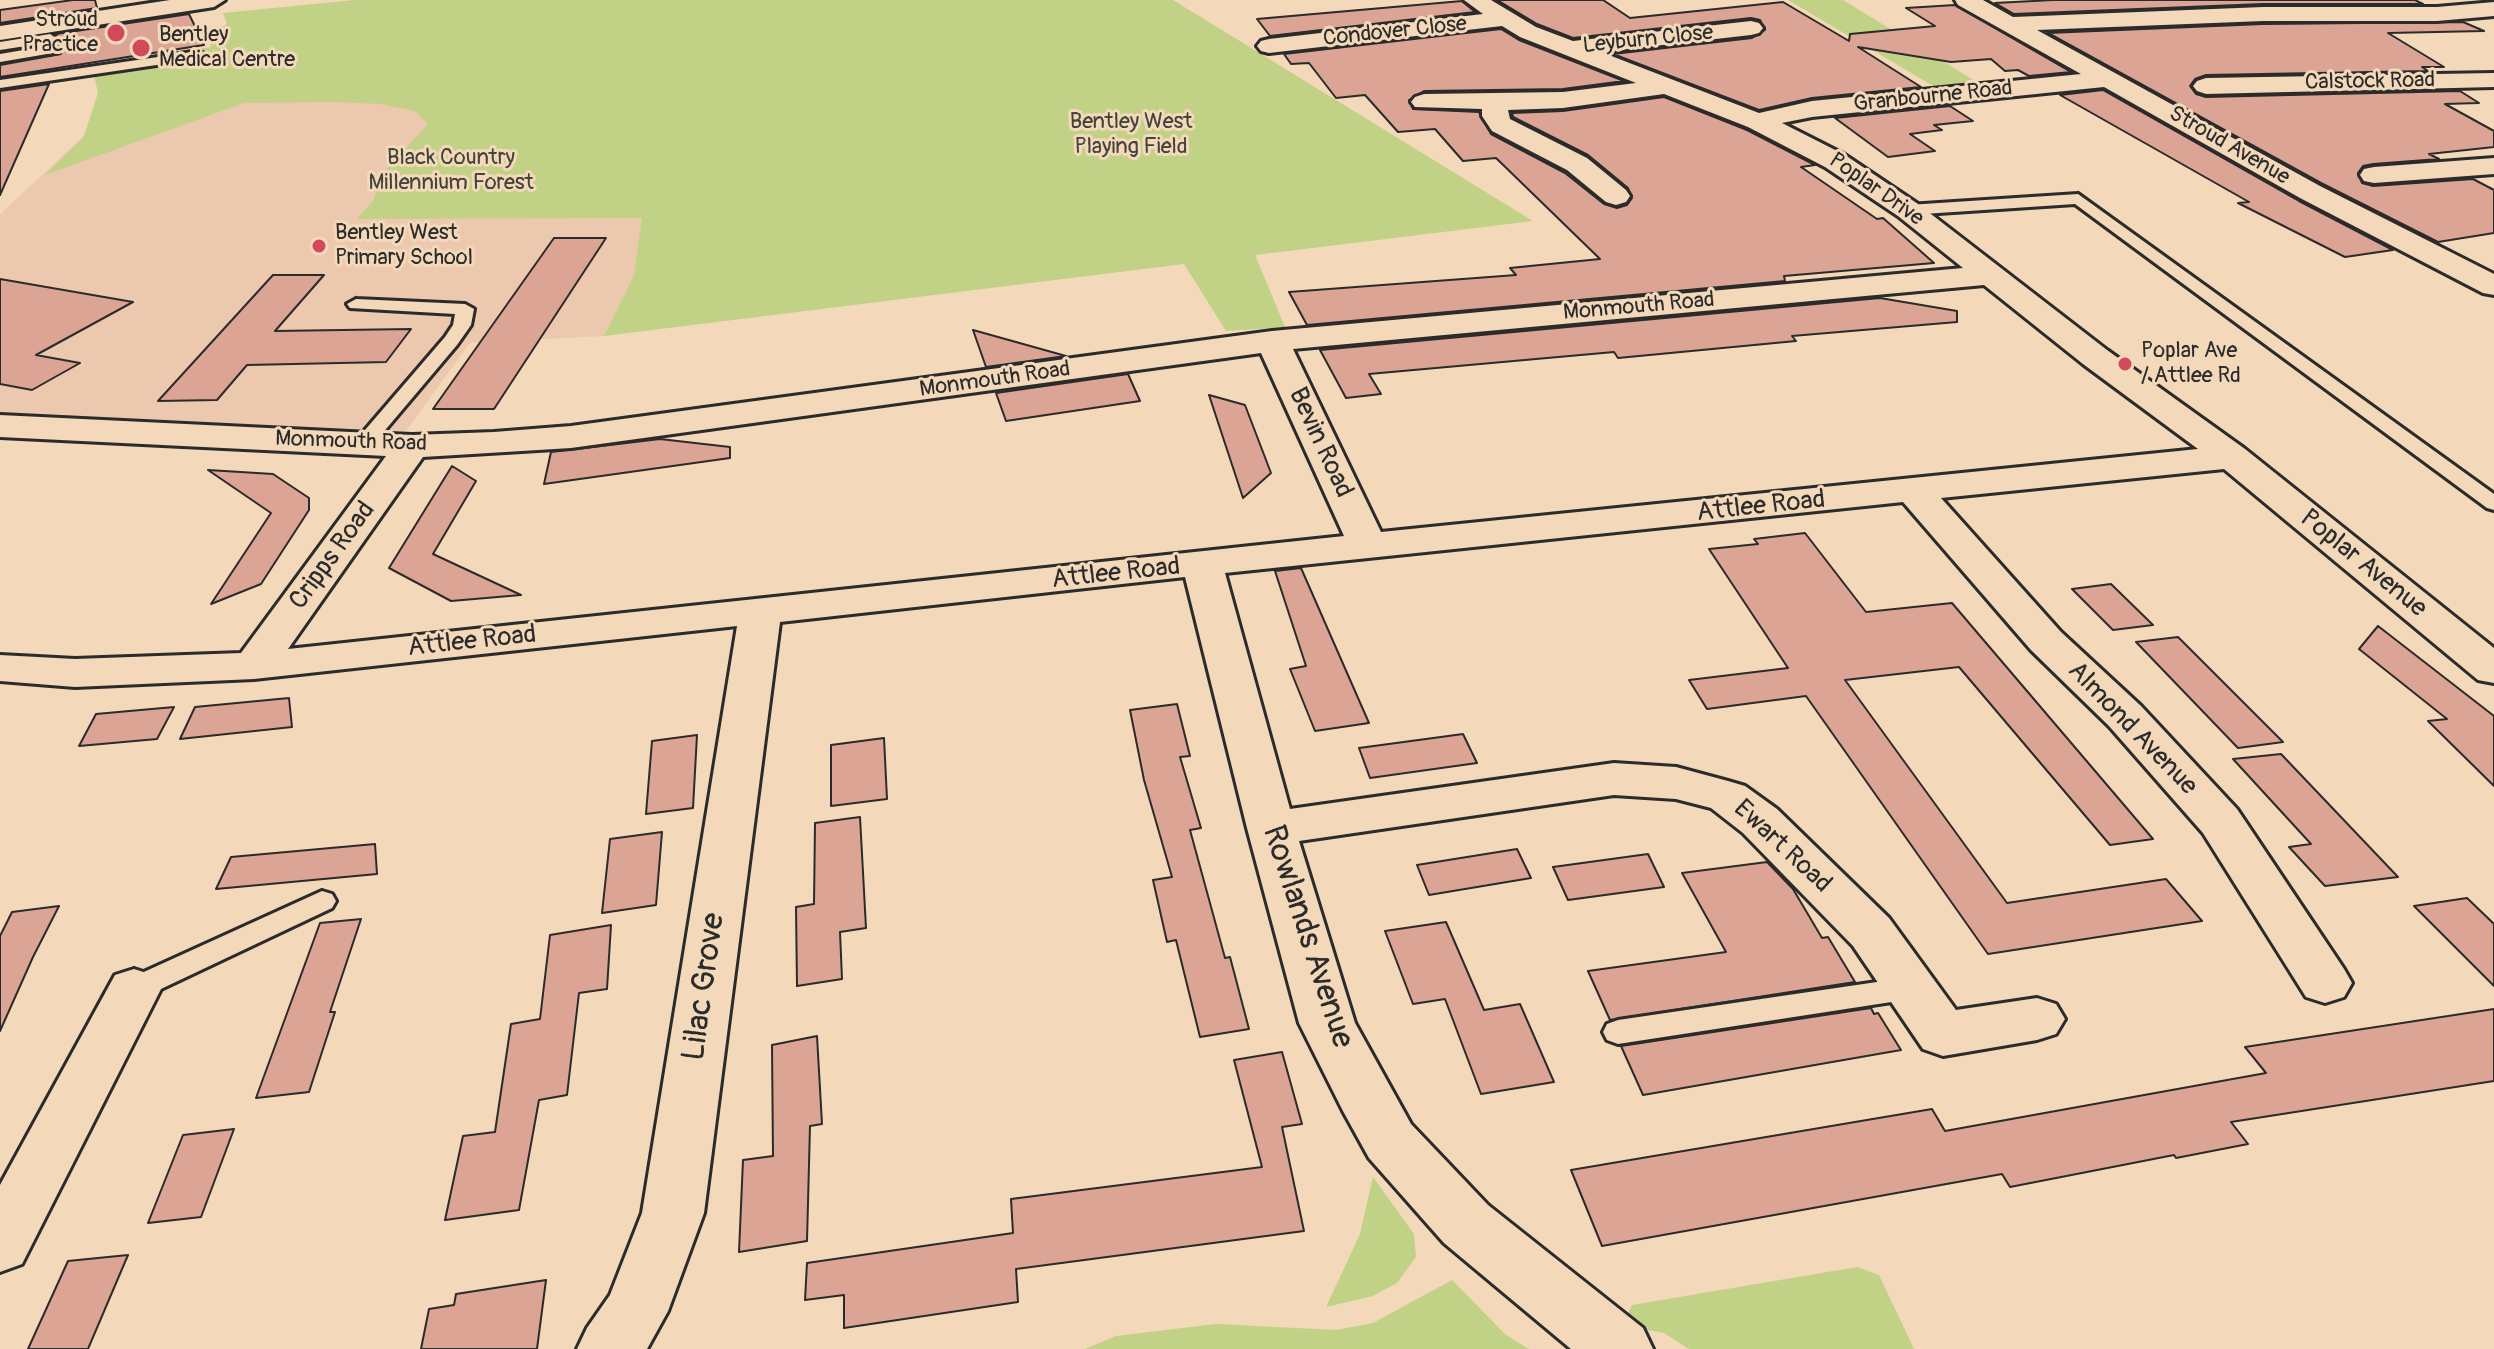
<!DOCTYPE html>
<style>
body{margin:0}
canvas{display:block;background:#f3d8ba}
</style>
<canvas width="2494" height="1349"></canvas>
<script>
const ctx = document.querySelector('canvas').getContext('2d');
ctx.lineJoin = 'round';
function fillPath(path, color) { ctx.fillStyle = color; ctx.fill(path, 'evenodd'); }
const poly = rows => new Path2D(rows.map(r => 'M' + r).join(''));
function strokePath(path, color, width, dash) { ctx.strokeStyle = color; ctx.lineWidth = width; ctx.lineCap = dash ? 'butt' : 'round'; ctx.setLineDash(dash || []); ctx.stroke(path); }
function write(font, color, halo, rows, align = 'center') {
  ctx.font = font + ' Pangolin,sans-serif'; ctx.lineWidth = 6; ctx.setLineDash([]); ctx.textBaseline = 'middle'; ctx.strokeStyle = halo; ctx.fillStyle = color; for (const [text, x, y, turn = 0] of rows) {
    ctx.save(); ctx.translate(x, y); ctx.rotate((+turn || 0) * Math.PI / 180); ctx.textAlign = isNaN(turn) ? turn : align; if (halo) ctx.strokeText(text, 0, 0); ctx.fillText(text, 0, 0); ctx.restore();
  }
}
fillPath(poly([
 [493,85,646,197,634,275,604,336,470,343,406,431,209,428,0,416,0,214,84,136,96,100]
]), '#ecc8af');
fillPath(poly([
 [354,0,1173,0,1533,221,1255,255,1285,327,1226,331,1184,264,604,336,634,275,642,218,357,219,373,201,383,173,428,124,415,111,380,104,335,102,244,103,45,175,84,136,98,93,92,66,211,47,208,36,227,24,223,13],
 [1788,0,1843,0,1975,81,1933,86],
 [1373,1177,1414,1234,1416,1257,1397,1283,1373,1296,1326,1307,1360,1234],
 [1857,1267,1879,1275,1914,1349,1689,1349,1664,1333,1622,1325,1632,1305],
 [1452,1280,1506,1335,1529,1349,1085,1349,1116,1336,1216,1324,1336,1330,1373,1323]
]), '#c1d286');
const building = poly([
 [73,0,95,0,97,8,0,23,0,10,73,0],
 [1497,0,1603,0,1630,18,1783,2,1849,41,1850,34,1935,26,1906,8,1955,5,2071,72,2029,76,2018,70,2005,71,1991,59,1951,62,1858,47,1921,87,1812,98,1759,110,1613,54,1752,38,1765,30,1760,20,1751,18,1573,38,1537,24,1497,0],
 [2053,0,2415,0,2423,4,2263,4,2014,14,1995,3,2053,0],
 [1462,1,1475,12,1270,36,1257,19,1462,1],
 [189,14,204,45,0,77,0,65,61,54,56,34,189,14],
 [2463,22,2484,31,2388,33,2444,67,2422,67,2428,71,2206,75,2195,79,2190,86,2196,94,2206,97,2460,91,2479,103,2445,104,2494,131,2494,147,2429,154,2439,159,2373,164,2363,166,2358,173,2362,183,2373,186,2473,179,2494,190,2494,233,2438,242,2321,183,2048,33,2263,24,2463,22],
 [1501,29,1519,40,1624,81,1563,89,1424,91,1409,100,1413,109,1479,112,1491,134,1565,173,1604,204,1617,208,1627,205,1632,198,1628,188,1588,155,1513,117,1512,113,1563,111,1664,97,1747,130,1815,165,1801,167,1877,219,1883,218,1934,263,1784,276,1785,281,1307,325,1289,292,1516,275,1510,268,1600,259,1496,158,1463,161,1435,129,1398,132,1365,95,1336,98,1309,63,1291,64,1284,54,1501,29],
 [49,84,0,195,0,91,49,84],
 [2103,90,2299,201,2393,250,2345,257,2238,203,2249,202,2060,95,2103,90],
 [1950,106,1973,121,1934,125,1942,130,1910,134,1935,151,1888,157,1835,118,1950,106],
 [554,238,606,238,494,409,433,409,554,238],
 [273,275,324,275,275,331,411,329,386,362,247,365,217,400,158,401,273,275],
 [0,279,133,302,36,355,80,363,32,390,0,384,0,279],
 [1880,298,1957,311,1957,322,1792,336,1796,341,1618,358,1614,352,1369,374,1381,394,1346,398,1320,350,1880,298],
 [973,330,1066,356,986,367,973,330],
 [1128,374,1140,401,1006,421,996,393,1128,374],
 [1209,395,1245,405,1271,473,1243,498,1209,395],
 [660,439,730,447,730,458,544,484,551,452,660,439],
 [452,466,476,481,433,554,521,595,451,601,389,568,452,466],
 [208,470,273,474,309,498,309,510,261,584,211,604,271,513,208,470],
 [1805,533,1866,612,1952,603,2153,839,2110,845,1959,667,1845,680,2007,903,2166,879,2202,921,1988,954,1806,696,1707,709,1689,680,1788,668,1709,549,1758,544,1754,539,1805,533],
 [1301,568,1369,723,1315,731,1290,669,1306,666,1275,571,1301,568],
 [2111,584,2153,625,2113,630,2072,589,2111,584],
 [2378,626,2494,716,2494,786,2428,721,2447,719,2359,649,2378,626],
 [2178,637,2283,742,2238,748,2136,642,2178,637],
 [289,698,292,727,180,739,195,707,289,698],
 [1177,704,1190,756,1180,757,1201,828,1190,830,1225,958,1230,957,1249,1029,1200,1037,1176,940,1167,942,1153,880,1172,877,1144,780,1130,710,1177,704],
 [174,707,157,739,79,746,96,714,174,707],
 [1463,734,1477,763,1370,778,1359,748,1463,734],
 [697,735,693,808,646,814,652,741,697,735],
 [884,738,887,799,831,806,831,745,884,738],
 [2281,754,2398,877,2325,886,2289,847,2311,844,2233,759,2281,754],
 [860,817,866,928,840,932,842,979,797,986,796,907,814,904,815,823,860,817],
 [662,832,656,905,602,913,610,839,662,832],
 [375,844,377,874,216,889,231,857,375,844],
 [1517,849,1531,878,1429,895,1417,865,1517,849],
 [1648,854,1664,887,1568,900,1553,867,1648,854],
 [1767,862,1793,889,1822,938,1828,937,1855,982,1610,1020,1588,971,1726,952,1682,873,1767,862],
 [2467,898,2494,924,2494,986,2414,906,2467,898],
 [59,906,33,957,0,1031,0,936,12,912,59,906],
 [361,919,330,1012,335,1012,309,1092,256,1098,320,923,361,919],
 [1446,922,1484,1010,1520,1004,1554,1082,1481,1094,1445,999,1413,1004,1385,931,1446,922],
 [611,925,607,989,579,993,567,1095,539,1100,519,1210,445,1220,463,1136,495,1132,511,1024,540,1019,550,935,611,925],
 [1871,1008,1874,1014,1878,1013,1901,1050,1643,1095,1621,1046,1871,1008],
 [2494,1009,2494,1081,2231,1122,2248,1144,2176,1158,2174,1155,2010,1187,2002,1174,1602,1246,1571,1170,1932,1109,1945,1131,2266,1073,2245,1047,2494,1009],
 [817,1036,822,1124,810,1126,807,1241,739,1252,743,1160,773,1156,772,1045,817,1036],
 [1282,1052,1302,1124,1282,1127,1304,1231,1016,1269,1018,1302,844,1328,844,1295,805,1300,807,1263,1013,1233,1011,1199,1262,1167,1234,1060,1282,1052],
 [234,1129,201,1217,148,1223,183,1135,234,1129],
 [128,1255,88,1349,28,1349,68,1261,128,1255],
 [546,1280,537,1349,421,1349,429,1309,454,1305,456,1294,546,1280]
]);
fillPath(building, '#dca494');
strokePath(building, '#2b2b2b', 2);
const service = poly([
 [50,34,56,38,59,52,0,62,0,54,47,46,45,43,0,50,0,42,50,34],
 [199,51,206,55,204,58,0,88,0,80,199,51],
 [2078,194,2494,494,2494,510,2487,508,2075,204,1908,215,1900,210,1908,205,2078,194],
 [356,299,465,304,474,309,471,325,457,345,370,448,363,450,353,444,445,337,453,325,455,314,350,308,347,304,356,299],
 [322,891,332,894,336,901,332,908,144,997,134,1000,124,997,119,989,124,981,322,891],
 [1911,977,1921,980,1926,988,1921,996,1911,999,1618,1044,1607,1040,1603,1032,1607,1024,1618,1020,1911,977]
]);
const minor = poly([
 [170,0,225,0,214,7,0,40,0,26,170,0],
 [1464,0,1491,0,1536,27,1573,41,1751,21,1759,23,1763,28,1759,33,1751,35,1601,52,1759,113,1812,101,2081,74,1958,5,1955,0,1983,0,2013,17,2263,7,2437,7,2494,2,2494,16,2437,21,2263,21,2037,30,2320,186,2494,274,2494,295,2483,293,2300,198,2104,87,1812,117,1782,123,1845,155,1918,204,2107,350,2245,449,2494,648,2494,683,2478,680,2224,469,1941,498,2061,632,2141,706,2237,809,2344,969,2352,983,2344,997,2325,1003,2306,997,2203,833,2109,726,2031,650,1903,502,1225,573,1290,809,1614,763,1676,767,1728,781,1745,786,1777,809,1889,918,1956,1010,2037,998,2056,1004,2065,1019,2056,1034,2037,1040,1943,1056,1923,1049,1853,946,1743,833,1711,808,1676,799,1614,795,1299,841,1355,1023,1411,1124,1488,1205,1643,1328,1653,1349,1571,1349,1444,1243,1369,1158,1343,1111,1299,1023,1247,828,1185,577,780,622,704,1213,668,1311,647,1349,577,1349,587,1328,610,1295,642,1213,737,626,254,679,75,687,0,681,0,655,75,659,241,653,386,456,0,437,0,415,412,435,494,432,571,426,1272,331,1963,268,1898,216,1825,167,1748,127,1664,94,1563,108,1508,110,1510,119,1587,158,1626,190,1630,196,1626,202,1616,205,1606,202,1567,170,1492,131,1482,116,1482,109,1415,107,1411,102,1415,97,1424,94,1563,92,1636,83,1520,37,1502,26,1269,53,1261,51,1257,46,1261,41,1269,39,1483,14,1464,0],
 [1984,285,2083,364,2198,449,1381,532,1293,349,1984,285],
 [1261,353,1344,536,288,649,423,457,571,448,1261,353],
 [2494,73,2494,87,2206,94,2197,91,2193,86,2197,81,2206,78,2494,73],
 [2494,158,2494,174,2374,183,2364,181,2360,175,2364,169,2374,167,2494,158],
 [134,969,153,975,161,989,22,1264,0,1272,0,1185,115,975,134,969]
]);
strokePath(service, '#2b2b2b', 6);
strokePath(minor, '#2b2b2b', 6);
fillPath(service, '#f3d8ba');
fillPath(minor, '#f3d8ba');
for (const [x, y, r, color] of [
 [116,33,10,"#d1495b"],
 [141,48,10,"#d1495b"],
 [319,246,8,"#d1495b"],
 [2125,364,8,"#d1495b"]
]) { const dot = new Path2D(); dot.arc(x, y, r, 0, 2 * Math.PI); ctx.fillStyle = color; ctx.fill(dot); strokePath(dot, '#f3d8ba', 3); }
write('22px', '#2b2b2b', '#f3d8ba', [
 ["Stroud",98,20,"right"],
 ["Practice",98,45,"right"],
 ["Bentley",159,35],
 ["Medical Centre",159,60],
 ["Bentley West",335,233],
 ["Primary School",335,258],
 ["Poplar Ave",2141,351],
 ["/ Attlee Rd",2141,376]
], 'left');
write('22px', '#2b2b2b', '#f3d8ba', [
 ["Condover Close",1395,32,-6],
 ["Leyburn Close",1648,40,-6],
 ["Calstock Road",2370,82,-1],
 ["Granbourne Road",1933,97,-6],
 ["Stroud Avenue",2229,146,30],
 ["Poplar Drive",1876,190,35],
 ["Monmouth Road",1639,307,-5],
 ["Monmouth Road",995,380,-8],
 ["Monmouth Road",351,442,2]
]);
write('22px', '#424439', '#f3d8ba', [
 ["Bentley West",1131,122],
 ["Playing Field",1131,147],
 ["Black Country",451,158],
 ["Millennium Forest",451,183]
]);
write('26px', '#2b2b2b', '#f3d8ba', [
 ["Bevin Road",1320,443,65],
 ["Attlee Road",1761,507,-6],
 ["Cripps Road",333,556,-54],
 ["Poplar Avenue",2363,564,39],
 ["Attlee Road",1116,574,-6],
 ["Attlee Road",472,642,-6],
 ["Almond Avenue",2132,729,46],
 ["Ewart Road",1782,847,43]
]);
write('32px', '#2b2b2b', '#f3d8ba', [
 ["Rowlands Avenue",1307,937,72],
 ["Lilac Grove",705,987,-82]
]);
</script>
